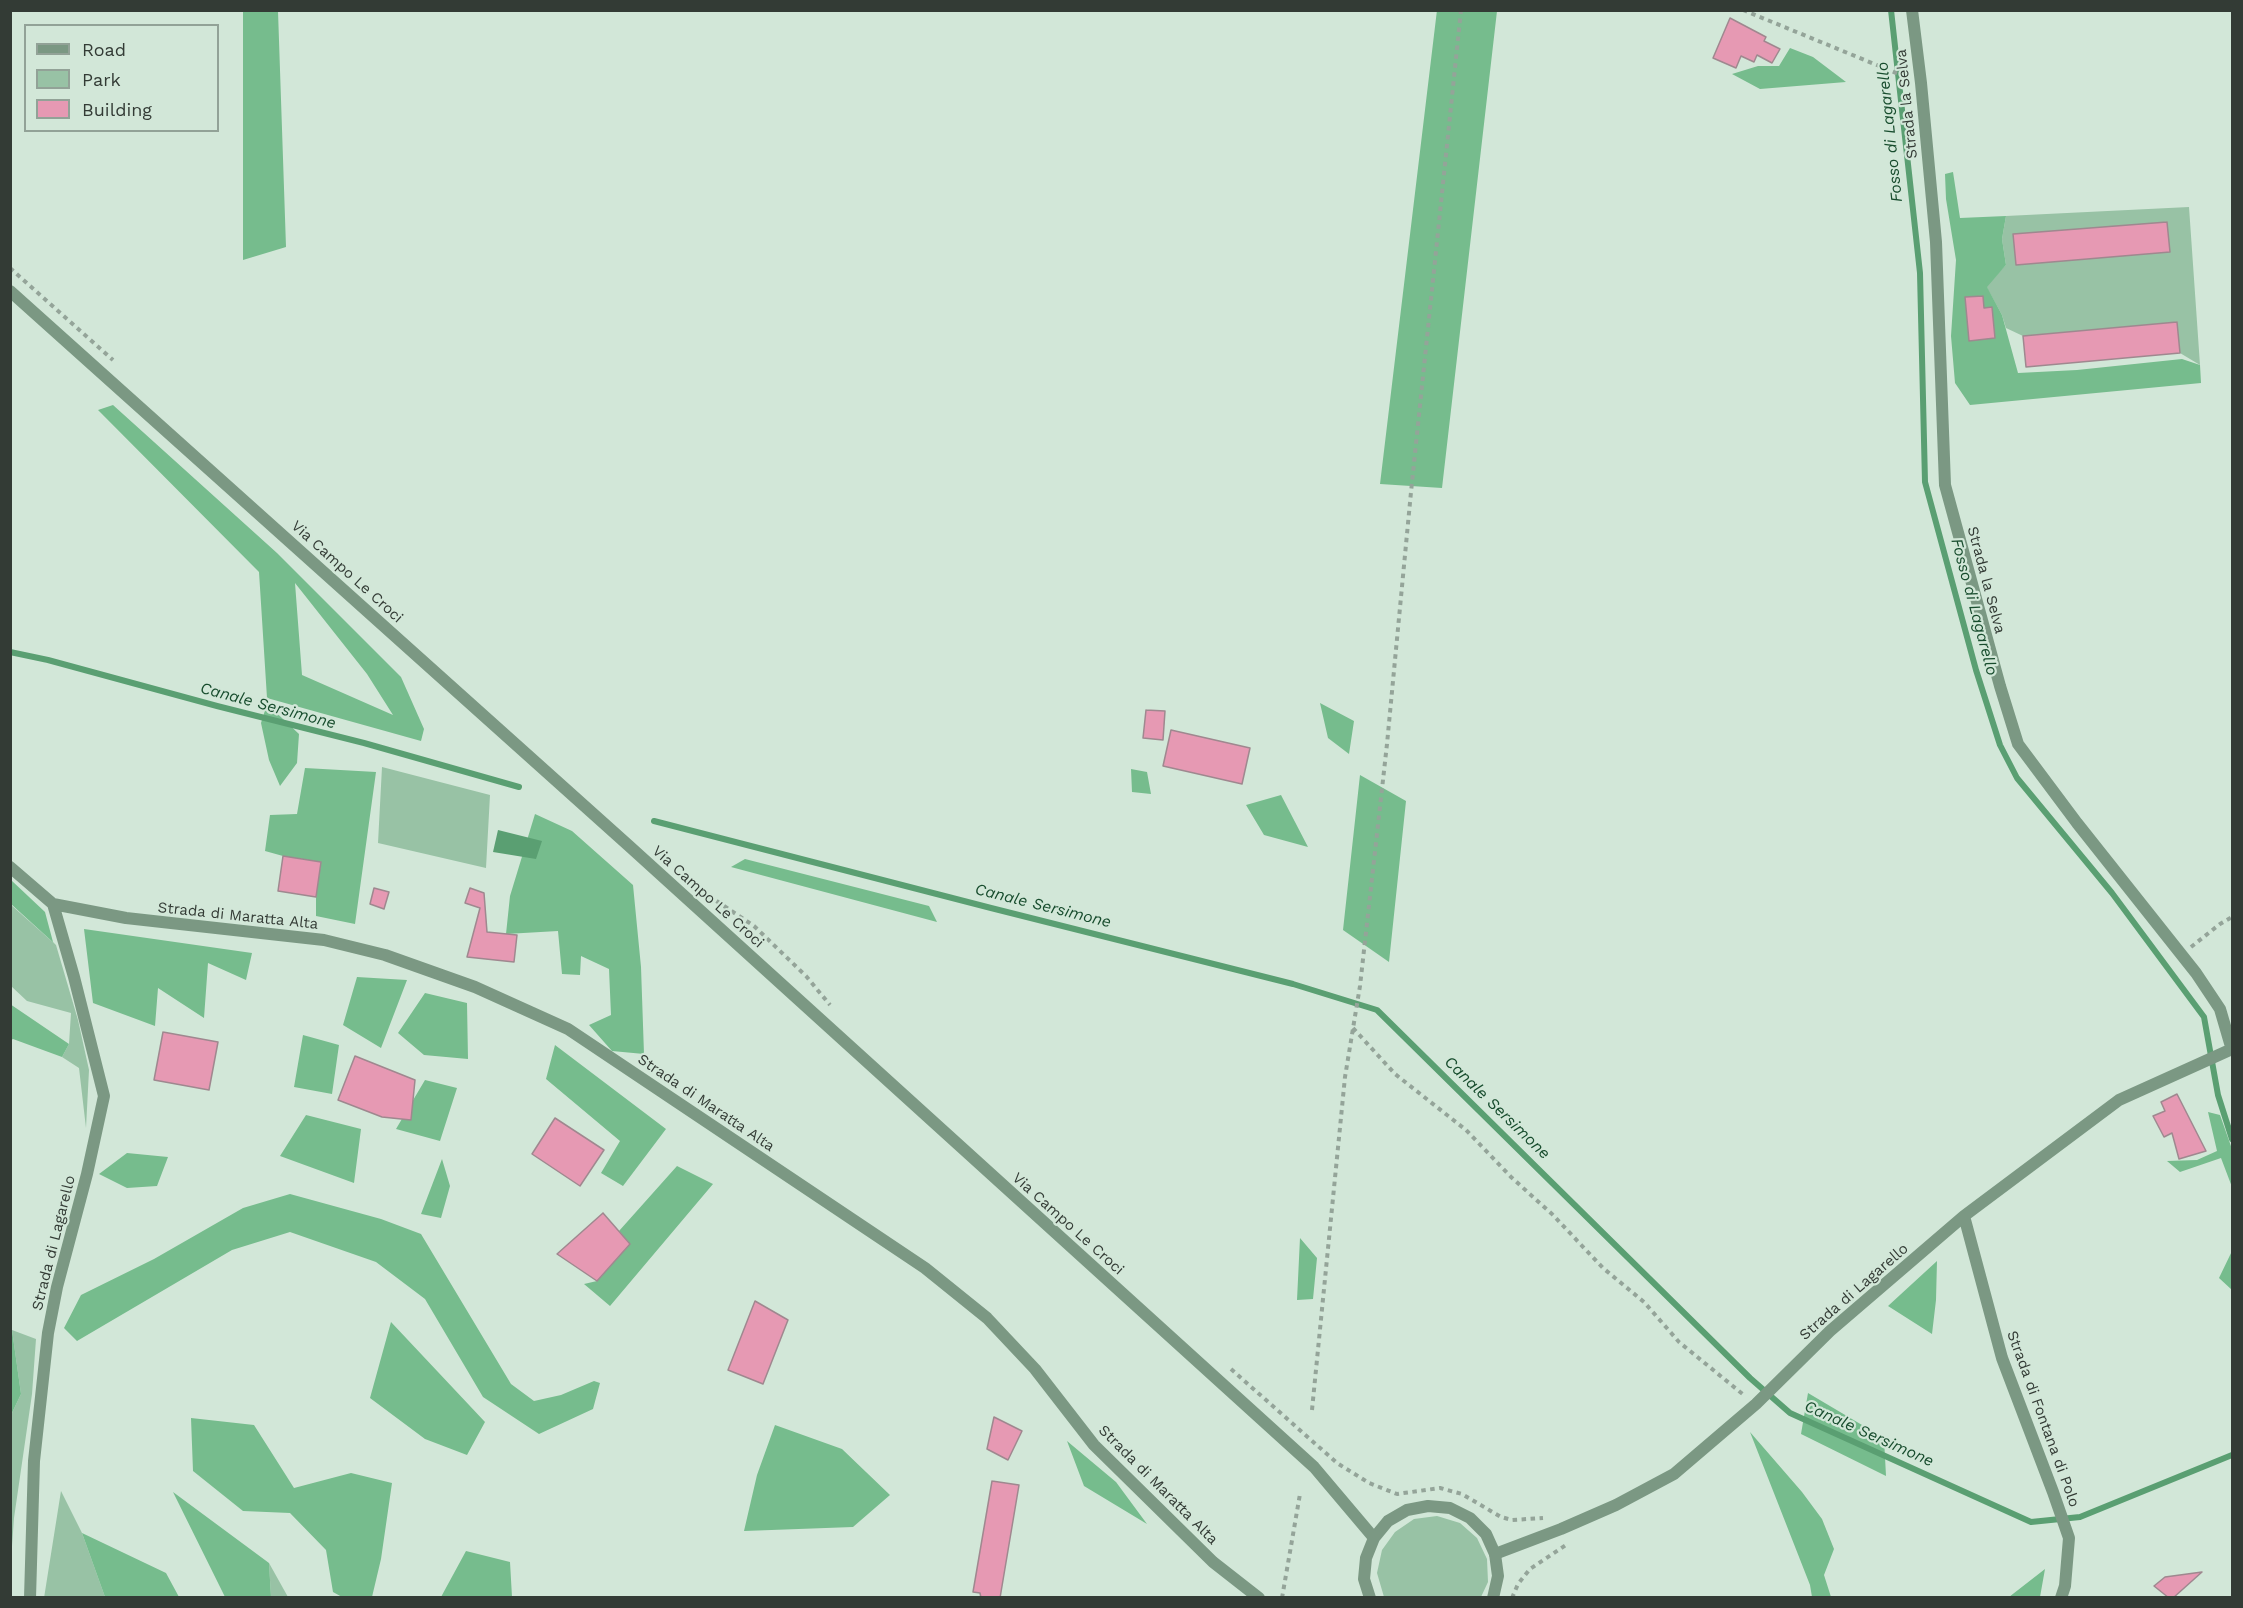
<!DOCTYPE html>
<style>
body{margin:0}
#map{position:relative;width:2243px;height:1608px;overflow:hidden;background:#d2e7d8;font-family:"Work Sans",sans-serif}
canvas{display:block}
.frame{position:absolute;inset:0;border:12px solid #333b35;pointer-events:none}
.legend{position:absolute;left:24px;top:24px;width:195px;height:108px;box-sizing:border-box;background:#d2e7d8;border:2px solid #92a297;margin:0;padding:8px 10px;list-style:none;font-size:18px;color:#333b35}
.legend li{display:flex;align-items:center;gap:12px;height:30px}
.legend b{width:30px;border:2px solid #92a297}
</style>
<div id="map">
<canvas width="2243" height="1608"></canvas>
<div class="frame"></div>
<ul class="legend">
<li><b style="height:8px;background:#7b9883"></b>Road</li>
<li><b style="height:16px;background:#98c2a5"></b>Park</li>
<li><b style="height:16px;background:#e699b3"></b>Building</li>
</ul>
</div>
<script>
const ctx = document.querySelector('canvas').getContext('2d');
ctx.lineJoin = 'round';
function fillPath(path, color) { ctx.fillStyle = color; ctx.fill(path, 'evenodd'); }
const poly = rows => new Path2D(rows.map(r => 'M' + r).join(''));
function strokePath(path, color, width, dash) { ctx.strokeStyle = color; ctx.lineWidth = width; ctx.lineCap = dash ? 'butt' : 'round'; ctx.setLineDash(dash || []); ctx.stroke(path); }
function write(font, color, halo, rows, align = 'center') {
  ctx.font = font + ' "Work Sans",sans-serif'; ctx.lineWidth = 4.5; ctx.setLineDash([]); ctx.textBaseline = 'middle'; ctx.strokeStyle = halo; ctx.fillStyle = color; for (const [text, x, y, turn = 0] of rows) {
    ctx.save(); ctx.translate(x, y); ctx.rotate((+turn || 0) * Math.PI / 180); ctx.textAlign = isNaN(turn) ? turn : align; if (halo) ctx.strokeText(text, 0, 0); ctx.fillText(text, 0, 0); ctx.restore();
  }
}
fillPath(poly([
 [2189,207,2200,365,2180,353,2177,322,2023,336,2006,328,2002,315,1986,286,2006,265,2002,239,2006,216],
 [382,767,490,795,486,868,378,843],
 [10,904,56,945,78,1020,89,1070,86,1128,79,1068,62,1057,69,1044,71,1013,27,1001,11,986],
 [12,1330,36,1339,32,1394,14,1518,11,1560,11,1415,21,1394],
 [61,1491,82,1533,105,1597,44,1598],
 [1437,1516,1460,1523,1477,1538,1487,1559,1488,1582,1481,1597,1384,1597,1377,1573,1382,1550,1395,1532,1414,1519],
 [269,1563,288,1597,271,1597]
]), '#98c2a5');
fillPath(poly([
 [1437,10,1497,11,1442,488,1380,484],
 [243,11,278,11,286,247,243,260],
 [1790,48,1813,57,1846,82,1760,89,1732,74,1758,66,1779,66],
 [1953,172,1960,218,2006,216,2002,239,2006,265,1987,287,2002,315,2018,373,2077,370,2182,359,2200,365,2201,383,1970,405,1955,383,1951,336,1956,260,1946,199,1945,174],
 [113,405,277,553,401,677,424,729,421,741,267,698,259,572,98,410],
 [295,583,367,674,393,715,302,675],
 [1320,703,1354,721,1349,754,1328,738],
 [267,704,299,734,297,763,280,786,269,760,261,723],
 [305,768,376,772,355,924,316,916,316,897,321,862,283,856,265,851,270,815,297,814],
 [1131,769,1147,772,1151,794,1132,792],
 [1360,775,1406,801,1389,962,1343,930],
 [1281,795,1308,847,1264,835,1246,805],
 [535,814,572,831,633,885,641,967,644,1054,612,1051,589,1025,611,1015,609,969,581,956,580,975,562,974,558,931,506,934,510,896],
 [745,859,929,906,937,922,731,867],
 [11,880,45,912,53,942,56,945,11,904],
 [84,929,252,953,246,980,208,963,204,1018,158,988,155,1026,93,1003],
 [357,977,407,980,381,1048,343,1025],
 [425,993,467,1003,468,1059,424,1055,398,1033],
 [10,1004,69,1044,62,1057,13,1039,11,1040],
 [303,1035,339,1045,332,1094,294,1087],
 [555,1045,666,1129,623,1186,601,1173,620,1141,546,1079],
 [425,1080,457,1088,440,1141,396,1129],
 [2208,1112,2220,1115,2232,1149,2232,1187,2221,1158,2180,1172,2167,1161,2197,1160,2217,1151],
 [306,1115,361,1129,354,1183,280,1156],
 [127,1153,168,1157,157,1186,127,1188,99,1174],
 [442,1159,450,1186,441,1218,421,1214],
 [677,1166,713,1184,610,1306,584,1284,597,1281,630,1244,619,1231],
 [290,1194,381,1219,421,1234,511,1384,534,1401,561,1395,594,1381,600,1383,593,1409,539,1434,483,1397,425,1299,376,1262,290,1232,232,1250,77,1341,64,1328,81,1295,154,1259,243,1208],
 [1300,1238,1317,1258,1313,1299,1297,1300],
 [2232,1251,2232,1290,2219,1278],
 [1937,1261,1936,1300,1932,1334,1888,1306],
 [391,1322,485,1422,467,1455,425,1439,370,1398],
 [11,1329,12,1330,21,1394,11,1415],
 [1808,1393,1884,1438,1886,1476,1801,1434],
 [191,1418,254,1425,294,1488,351,1473,392,1483,381,1559,372,1597,342,1597,333,1592,326,1550,290,1513,243,1511,193,1471],
 [775,1425,842,1449,890,1495,853,1527,744,1531,757,1475],
 [1750,1432,1802,1492,1822,1519,1834,1549,1824,1575,1831,1597,1812,1597,1810,1585],
 [1067,1441,1116,1482,1147,1524,1084,1486],
 [173,1492,269,1563,271,1597,225,1597],
 [82,1533,166,1573,179,1597,105,1597],
 [466,1551,510,1562,512,1597,441,1597],
 [2045,1569,2040,1597,2009,1597]
]), '#76bc8d');
fillPath(poly([
 [498,830,542,841,536,859,493,852]
]), '#5a9f72');
strokePath(poly([
 [1891,10,1920,273,1925,482,1976,670,2000,745,2017,778,2112,893,2204,1017,2218,1095,2232,1139],
 [10,652,48,660,217,706,364,743,519,787],
 [654,821,991,908,1293,984,1377,1010,1750,1378,1790,1413,2031,1522,2080,1517,2232,1455]
]), '#5a9f72', 6);
const building = poly([
 [1730,18,1766,37,1764,41,1780,49,1772,63,1757,55,1754,62,1741,56,1736,68,1713,58,1730,18],
 [2167,222,2170,252,2016,265,2013,234,2167,222],
 [1983,296,1984,308,1992,307,1995,338,1969,341,1965,297,1983,296],
 [2177,322,2180,353,2026,367,2023,336,2177,322],
 [1146,710,1165,711,1163,740,1143,738,1146,710],
 [1171,730,1250,748,1242,784,1163,766,1171,730],
 [283,856,321,862,316,897,278,891,283,856],
 [374,888,389,892,384,909,370,904,374,888],
 [470,888,484,893,487,932,517,935,514,962,467,957,480,908,465,903,470,888],
 [163,1032,218,1042,209,1090,154,1080,163,1032],
 [355,1056,415,1080,411,1120,382,1117,338,1100,355,1056],
 [2177,1094,2206,1151,2179,1159,2172,1133,2164,1137,2153,1116,2165,1111,2161,1102,2177,1094],
 [555,1118,604,1150,580,1186,532,1154,555,1118],
 [603,1213,630,1244,597,1281,557,1254,603,1213],
 [755,1301,788,1320,763,1384,728,1370,755,1301],
 [994,1417,1022,1431,1008,1460,987,1449,994,1417],
 [992,1481,1019,1485,1000,1598,981,1598,980,1593,973,1592,992,1481],
 [2202,1572,2173,1598,2169,1598,2154,1586,2165,1577,2202,1572]
]);
fillPath(building, '#e699b3');
strokePath(building, '#9f888f', 1.5);
strokePath(poly([
 [1743,10,1906,77],
 [10,268,113,360],
 [709,896,754,926,806,976,830,1005],
 [2191,947,2220,924,2232,917],
 [1353,1028,1395,1074,1466,1130,1511,1177,1552,1214,1603,1268,1644,1302,1679,1342,1745,1396],
 [1231,1369,1337,1463,1369,1483,1397,1494,1440,1488,1462,1494,1501,1517,1512,1520,1543,1518],
 [1312,1410,1345,1077,1360,986,1387,744,1411,492,1461,10],
 [1282,1598,1300,1494],
 [1512,1598,1518,1584,1530,1569,1566,1545]
]), '#94a499', 4, [4.5, 4.5]);
strokePath(poly([
 [1912,10,1921,83,1936,242,1945,485,2000,686,2018,744,2077,823,2196,973,2220,1009,2232,1050],
 [10,867,53,904,126,918,324,940,385,955,475,987,568,1029,925,1268,987,1318,1035,1369,1094,1445,1213,1562,1259,1598],
 [1964,1216,2002,1358,2053,1492,2069,1538,2065,1586,2061,1598],
 [1495,1554,1561,1529,1616,1505,1674,1474,1756,1404,1830,1331,1964,1216,2119,1100,2232,1049],
 [30,1598,34,1461,48,1333,57,1287,87,1174,104,1096,74,977,53,904]
]), '#7b9883', 12);
strokePath(poly([
 [10,291,628,845,1314,1467,1374,1538],
 [1370,1598,1364,1579,1366,1558,1374,1538,1388,1521,1407,1510,1428,1506,1450,1508,1470,1518,1486,1534,1495,1554,1498,1576,1493,1598]
]), '#7b9883', 12);
write('15px', '#333b35', '#d2e7d8', [
 ["Strada la Selva",1907,104,-96],
 ["Via Campo Le Croci",347,572,42],
 ["Strada la Selva",1986,580,75],
 ["Via Campo Le Croci",708,897,42],
 ["Strada di Maratta Alta",238,916,6],
 ["Strada di Maratta Alta",706,1103,34],
 ["Via Campo Le Croci",1068,1224,42],
 ["Strada di Lagarello",54,1243,-76],
 ["Strada di Lagarello",1854,1292,-41],
 ["Strada di Fontana di Polo",2043,1419,70],
 ["Strada di Maratta Alta",1158,1485,45]
]);
write('italic 16px', '#174c2d', '#d2e7d8', [
 ["Fosso di Lagarello",1890,132,-96],
 ["Fosso di Lagarello",1974,607,75],
 ["Canale Sersimone",268,706,15],
 ["Canale Sersimone",1043,906,14],
 ["Canale Sersimone",1497,1108,44],
 ["Canale Sersimone",1869,1434,24]
]);
</script>
